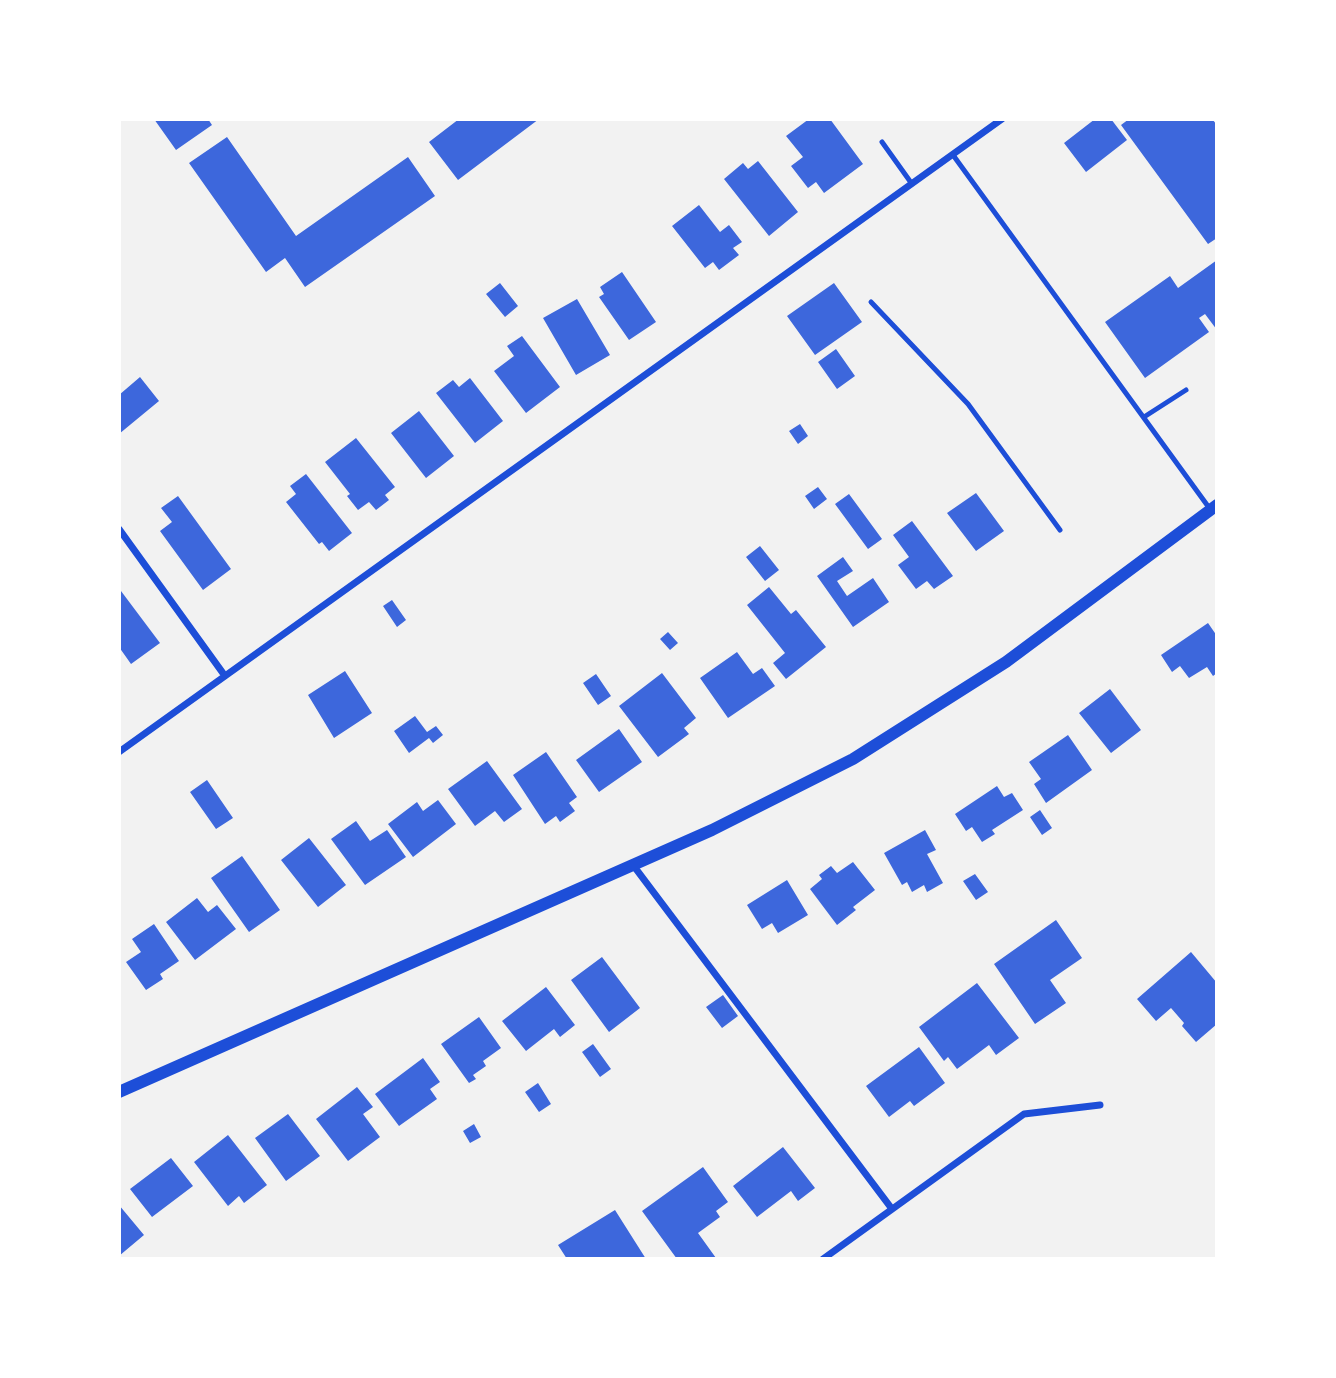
<!DOCTYPE html>
<style>
body{margin:0}
#map{position:relative;width:1336px;height:1378px;overflow:hidden;background:#f2f2f2;font-family:"DM Sans",sans-serif}
canvas{display:block}
.frame{position:absolute;inset:0;border:121px solid #fff;pointer-events:none}
</style>
<div id="map">
<canvas width="1336" height="1378"></canvas>
<div class="frame"></div>
</div>
<script>
const ctx = document.querySelector('canvas').getContext('2d');
ctx.lineJoin = 'round';
function fillPath(path, color) { ctx.fillStyle = color; ctx.fill(path, 'evenodd'); }
const poly = rows => new Path2D(rows.map(r => 'M' + r).join(''));
function strokePath(path, color, width, dash) { ctx.strokeStyle = color; ctx.lineWidth = width; ctx.lineCap = dash ? 'butt' : 'round'; ctx.setLineDash(dash || []); ctx.stroke(path); }
fillPath(poly([
 [154,119,208,119,212,125,176,150],
 [459,119,539,119,458,180,429,142],
 [809,119,830,119,863,164,824,193,816,182,808,188,791,166,803,157,786,136],
 [1095,119,1111,119,1127,140,1086,172,1064,143],
 [1129,119,1212,119,1217,125,1217,238,1208,244,1121,125],
 [227,137,296,236,408,157,435,196,305,287,285,258,266,272,189,163],
 [758,161,798,212,769,236,724,179,743,163,748,169],
 [699,205,720,232,729,225,742,242,733,248,739,255,719,270,713,262,705,268,672,226],
 [1217,260,1217,330,1205,314,1199,318,1209,332,1145,378,1105,322,1170,276,1178,288],
 [622,272,656,322,629,340,599,297,604,294,600,287],
 [500,283,518,306,505,317,486,294],
 [834,283,862,322,815,355,787,316],
 [577,299,610,355,576,375,543,318],
 [522,336,560,387,526,413,494,371,514,356,507,346],
 [836,349,855,376,837,389,818,362],
 [140,377,159,401,119,434,119,395],
 [470,378,503,421,475,443,436,393,453,380,459,387],
 [419,411,454,456,426,478,391,433],
 [800,424,808,436,798,444,789,431],
 [356,438,395,487,385,495,389,500,376,510,369,502,358,510,347,496,350,494,325,462],
 [306,474,352,533,329,551,322,542,319,544,286,502,296,494,290,486],
 [818,487,827,499,814,509,805,496],
 [976,493,1004,531,976,551,947,513],
 [849,494,882,539,868,549,835,504],
 [178,496,231,569,203,590,160,531,172,522,161,508],
 [912,521,953,576,934,589,927,581,916,589,898,565,909,557,893,535],
 [760,546,779,570,765,581,746,557],
 [843,557,853,571,837,581,847,596,873,578,889,602,853,627,817,576],
 [769,587,791,614,796,610,826,647,786,679,773,663,785,653,747,605],
 [121,591,160,643,131,664,119,647,119,593],
 [392,600,406,620,397,627,383,606],
 [1208,623,1217,636,1217,673,1213,676,1207,667,1189,678,1180,666,1172,672,1161,655],
 [668,632,678,643,670,650,660,639],
 [737,652,753,674,762,668,775,686,728,718,700,678],
 [345,671,372,713,334,738,308,695],
 [662,673,696,718,684,728,689,734,658,757,619,706],
 [596,674,611,696,598,705,583,683],
 [1110,689,1141,730,1111,753,1079,713],
 [415,716,427,732,436,726,443,735,433,743,429,738,409,753,394,731],
 [619,729,642,762,599,792,576,760],
 [1068,735,1092,770,1046,803,1034,784,1041,779,1029,762],
 [546,752,577,797,569,803,575,811,560,822,556,816,545,824,513,775],
 [487,761,522,809,504,822,495,811,475,826,448,789],
 [207,780,233,818,216,829,190,792],
 [997,786,1004,797,1012,793,1023,810,992,830,995,834,982,842,972,827,966,831,955,814],
 [438,800,456,824,413,857,388,824,417,802,423,811],
 [1040,810,1052,828,1042,835,1030,817],
 [356,821,370,841,387,830,406,857,365,885,331,839],
 [925,830,936,850,927,854,943,883,927,892,924,885,912,892,907,882,902,885,884,853],
 [309,838,346,885,318,907,281,860],
 [242,856,280,910,249,932,211,878],
 [853,862,875,890,853,907,856,910,837,925,810,889,822,879,819,875,831,866,837,873],
 [975,874,988,892,976,900,963,881],
 [787,880,808,915,778,933,772,923,762,929,747,905],
 [197,898,208,912,217,905,236,929,195,960,166,922],
 [1056,920,1082,958,1050,980,1066,1003,1035,1024,994,964],
 [154,924,179,961,160,974,163,979,146,990,126,962,141,952,132,939],
 [1191,952,1217,983,1217,1024,1196,1042,1182,1026,1184,1023,1171,1008,1156,1021,1137,999],
 [602,957,640,1008,609,1032,571,980],
 [977,983,1019,1038,996,1055,989,1045,957,1069,948,1057,944,1061,919,1027],
 [546,987,575,1025,560,1037,554,1029,526,1051,502,1021],
 [723,995,738,1016,722,1028,706,1007],
 [479,1017,501,1048,483,1061,486,1066,473,1075,476,1079,469,1083,441,1044],
 [593,1044,611,1069,600,1077,582,1052],
 [919,1047,945,1083,914,1106,910,1101,889,1117,866,1086],
 [423,1058,440,1082,430,1089,437,1099,399,1126,375,1094],
 [538,1083,551,1104,539,1112,525,1092],
 [357,1087,373,1107,363,1114,380,1137,348,1161,316,1119],
 [288,1114,320,1156,286,1181,255,1138],
 [474,1124,481,1137,470,1143,463,1131],
 [228,1135,267,1185,244,1203,239,1196,228,1206,194,1162],
 [783,1147,815,1188,798,1201,791,1191,757,1217,733,1186],
 [171,1158,193,1186,152,1217,130,1189],
 [703,1167,728,1202,716,1211,720,1217,698,1233,716,1258,677,1259,642,1211],
 [119,1205,144,1235,119,1256],
 [615,1210,646,1259,567,1259,558,1245]
]), '#3d67dc');
strokePath(poly([
 [882,142,912,184],
 [953,155,1210,509],
 [871,302,968,404,1060,530],
 [1144,417,1186,390]
]), '#1d4ed8', 5);
strokePath(poly([
 [119,529,225,676],
 [119,752,1002,119],
 [633,865,892,1209],
 [823,1259,1024,1114,1100,1105]
]), '#1d4ed8', 7);
strokePath(poly([
 [119,1092,712,830,853,759,1006,662,1217,505]
]), '#1d4ed8', 12);
</script>
